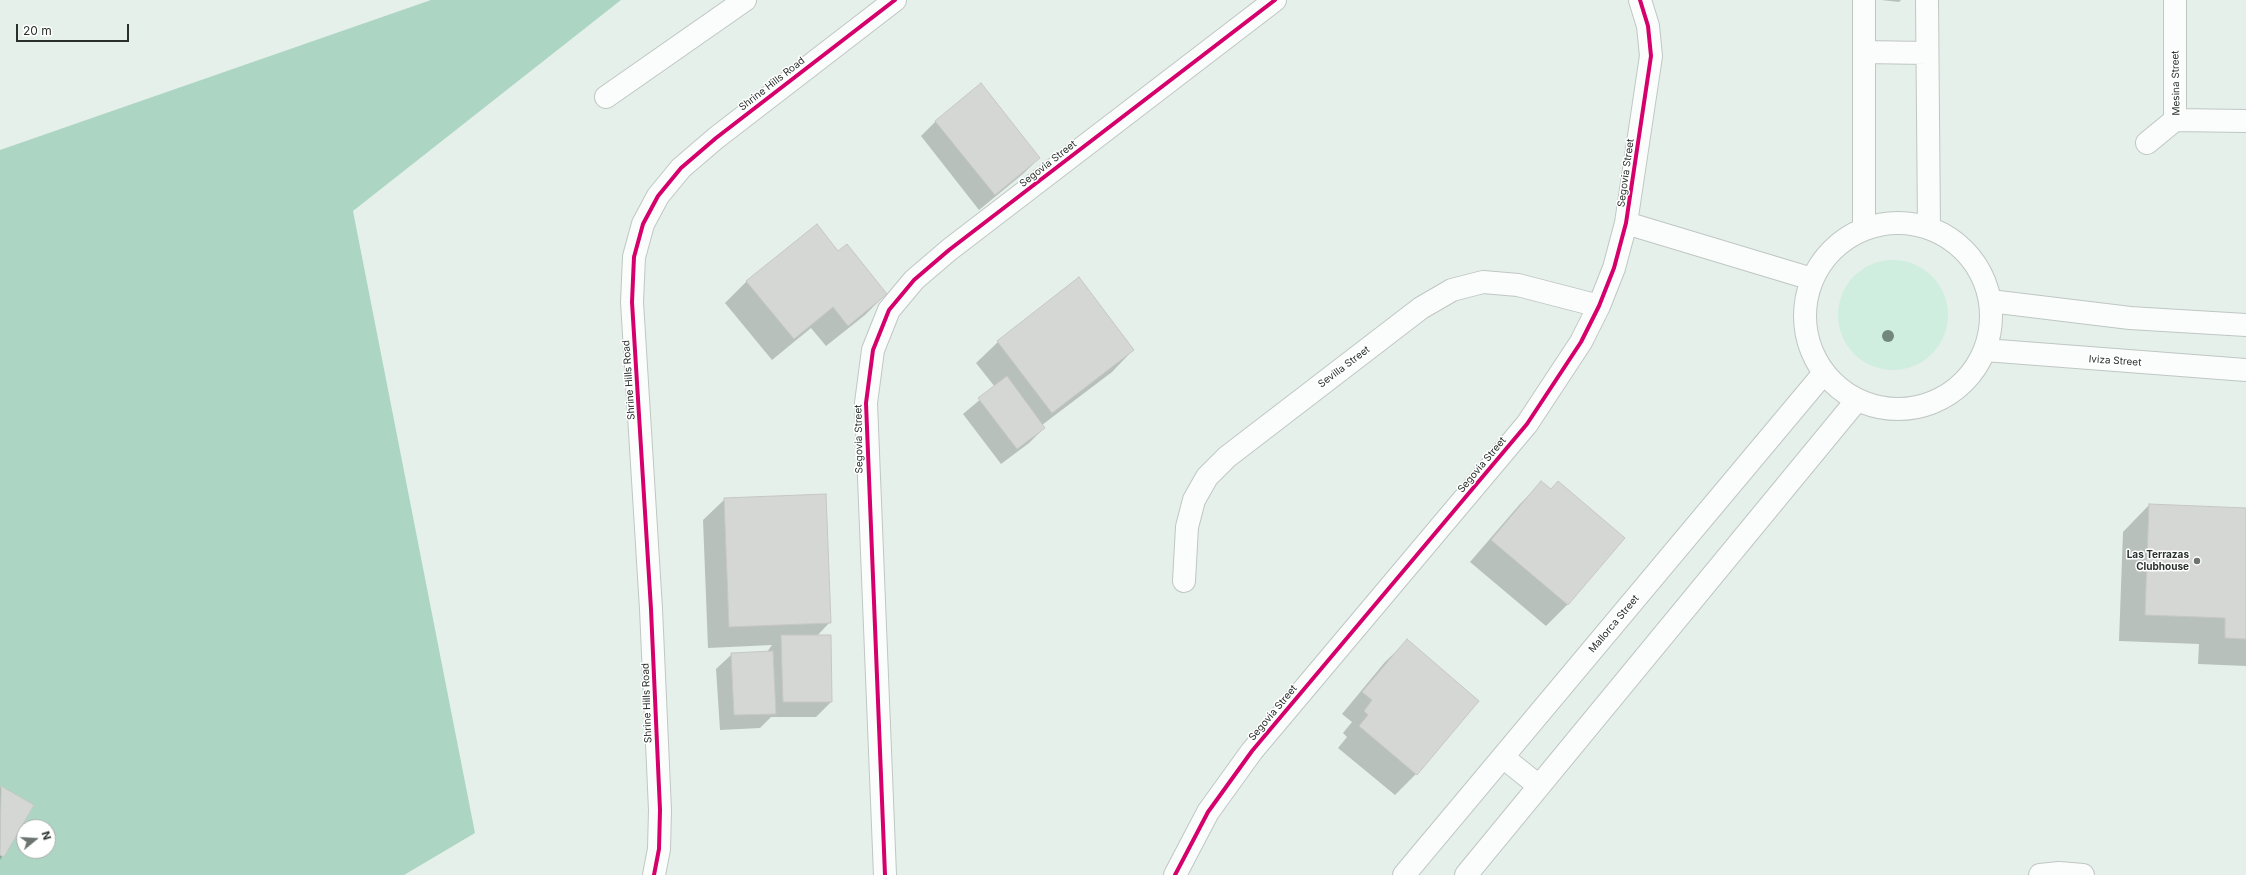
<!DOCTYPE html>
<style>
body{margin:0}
#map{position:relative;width:2246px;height:875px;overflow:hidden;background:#e6f0eb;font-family:Inter,sans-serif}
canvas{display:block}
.north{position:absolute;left:16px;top:819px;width:40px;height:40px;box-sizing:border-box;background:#fff;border:1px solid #aaadab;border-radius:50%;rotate:72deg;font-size:11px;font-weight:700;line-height:16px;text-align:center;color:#2a312d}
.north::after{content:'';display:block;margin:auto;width:14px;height:18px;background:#6c7470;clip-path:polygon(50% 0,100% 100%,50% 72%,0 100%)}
.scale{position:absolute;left:16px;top:24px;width:113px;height:18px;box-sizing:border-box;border:2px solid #2a312d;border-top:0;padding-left:5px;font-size:12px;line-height:14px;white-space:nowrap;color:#2a312d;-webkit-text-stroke:3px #fff;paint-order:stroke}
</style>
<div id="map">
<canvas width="2246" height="875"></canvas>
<div class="north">N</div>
<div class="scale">20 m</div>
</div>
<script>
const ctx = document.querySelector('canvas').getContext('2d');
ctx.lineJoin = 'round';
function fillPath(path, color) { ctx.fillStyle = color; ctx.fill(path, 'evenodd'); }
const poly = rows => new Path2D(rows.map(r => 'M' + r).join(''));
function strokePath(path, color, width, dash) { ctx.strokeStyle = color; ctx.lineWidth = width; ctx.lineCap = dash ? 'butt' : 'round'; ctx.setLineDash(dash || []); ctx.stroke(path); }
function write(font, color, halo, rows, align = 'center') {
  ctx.font = font + ' Inter,sans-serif'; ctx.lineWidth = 3; ctx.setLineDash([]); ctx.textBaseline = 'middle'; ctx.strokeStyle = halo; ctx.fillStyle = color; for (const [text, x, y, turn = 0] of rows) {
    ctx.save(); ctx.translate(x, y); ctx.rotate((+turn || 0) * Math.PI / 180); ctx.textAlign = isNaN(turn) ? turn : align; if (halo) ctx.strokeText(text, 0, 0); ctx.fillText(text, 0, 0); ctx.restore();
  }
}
fillPath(poly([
 '1838 315a55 55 0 1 1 110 0a55 55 0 1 1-110 0Z'
]), '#cfeedf');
fillPath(poly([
 [431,0,621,0,353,211,475,833,404,875,0,875,0,150],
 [24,827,48,827,48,851,24,851]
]), '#acd6c3');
fillPath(poly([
 [1881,0,1901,0,1899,2],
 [936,121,1039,158,1024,173,979,210,921,136],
 [838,252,886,294,865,315,826,346,811,328,772,360,725,303,747,281],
 [998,342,1133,350,1112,372,1042,425,1044,428,1029,443,1001,464,963,414,995,387,976,363],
 [1541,483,1623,538,1567,605,1546,626,1470,562,1520,504],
 [725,499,830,622,817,636,831,702,816,717,771,717,760,728,720,730,716,669,732,654,767,652,772,645,708,648,703,520],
 [2149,505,2246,509,2246,666,2198,664,2199,644,2119,641,2123,532],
 [1407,641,1416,774,1395,795,1338,748,1347,737,1343,733,1352,722,1342,714,1385,662],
 [1,787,33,805,0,860,0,789]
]), '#0003');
const building = poly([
 [981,83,1040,158,995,195,935,121,981,83],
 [817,224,838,251,847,244,887,294,848,326,833,307,794,339,746,281,817,224],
 [1079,277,1134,350,1052,413,997,341,1079,277],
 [1007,376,1045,428,1017,449,978,398,1007,376],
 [1541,481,1551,489,1558,481,1625,538,1568,605,1491,540,1541,481],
 [826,494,831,623,729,627,724,498,826,494],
 [2149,504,2246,508,2246,639,2225,638,2225,618,2145,615,2149,504],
 [781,635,831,635,832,702,783,702,781,635],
 [1407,639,1479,701,1417,775,1359,726,1368,715,1364,711,1372,700,1362,692,1407,639],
 [773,651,776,714,734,715,731,653,773,651],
 [1,786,34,805,4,857,0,855,1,786]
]);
fillPath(building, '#d5d7d4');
strokePath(building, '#c6c7c4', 1);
const minor = poly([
 [1927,0,1929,227],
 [2175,0,2175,120],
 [1864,52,1927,53],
 [606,97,745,0],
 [2175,120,2246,121],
 [2147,143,2175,120],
 '1805 316a93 93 0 1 1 186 0a93 93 0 1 1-186 0Z',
 [1626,223,1812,279],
 [1864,228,1864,0],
 [1990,301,2130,318,2246,325],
 [1985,350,2246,370],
 [1184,581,1187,527,1194,500,1207,477,1227,457,1421,308,1452,290,1483,282,1518,285,1599,306],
 [1504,758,1539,786],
 [654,875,659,849,660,810,651,609,632,302,634,257,643,224,658,196,681,168,716,138,895,0],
 [885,875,866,403,873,350,889,310,914,280,949,250,1275,0],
 [1175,875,1208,812,1252,751,1527,424,1581,342,1599,306,1614,268,1626,223,1651,56,1648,26,1640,0],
 [1404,875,1824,373],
 [1466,875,1857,400],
 [2040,875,2059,873,2083,875]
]);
strokePath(minor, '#bfc7c3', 24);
strokePath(minor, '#fbfdfc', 22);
strokePath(poly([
 [654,875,659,849,660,810,651,609,632,302,634,257,643,224,658,196,681,168,716,138,895,0],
 [885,875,866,403,873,350,889,310,914,280,949,250,1275,0],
 [1175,875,1208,812,1252,751,1527,424,1581,342,1599,306,1614,268,1626,223,1651,56,1648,26,1640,0]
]), '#d6006c', 4);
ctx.fillStyle = '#72887f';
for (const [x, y] of [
 [1888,336]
]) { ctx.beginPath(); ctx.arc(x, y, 6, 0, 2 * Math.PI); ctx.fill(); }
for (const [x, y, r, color] of [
 [2197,561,4,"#6c7470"]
]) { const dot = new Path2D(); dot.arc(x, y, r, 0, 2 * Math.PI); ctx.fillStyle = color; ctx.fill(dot); strokePath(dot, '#fff', 1.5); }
write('10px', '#2a312d', '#fff', [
 ["Mesina Street",2176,83,-91],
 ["Shrine Hills Road",772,84,-38],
 ["Segovia Street",1048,164,-38],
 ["Segovia Street",1626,173,-82],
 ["Iviza Street",2115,361,4],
 ["Sevilla Street",1344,367,-37],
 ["Shrine Hills Road",629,380,-94],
 ["Segovia Street",859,439,-91],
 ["Segovia Street",1482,465,-50],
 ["Mallorca Street",1614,624,-50],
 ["Shrine Hills Road",647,703,-92],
 ["Segovia Street",1273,713,-50]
]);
write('bold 10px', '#2a312d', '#fff', [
 ["Las Terrazas",2189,555],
 ["Clubhouse",2189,567]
], 'right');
</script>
